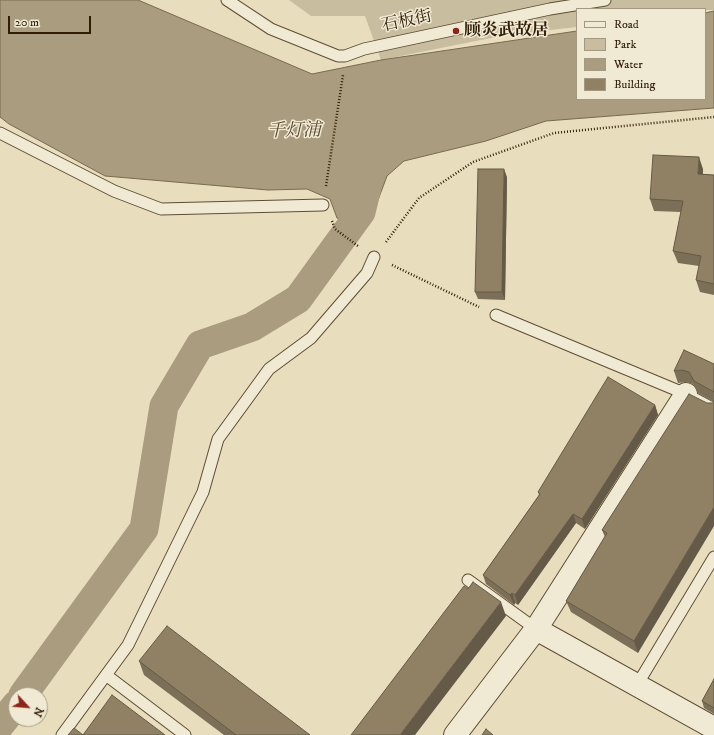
<!DOCTYPE html>
<meta charset="utf-8">
<style>
body{margin:0}
#map{position:relative;width:714px;height:735px;overflow:hidden;background:#e8debe;font-family:"IM FELL DW Pica",serif}
canvas{display:block}
.legend{position:absolute;left:576px;top:8px;width:130px;height:92px;box-sizing:border-box;background:#f0ead5;border:1px solid #a49882;margin:0;padding:5px 7px;list-style:none;font-size:12px;color:#311d05}
.legend li{display:flex;align-items:center;gap:8px;height:20px}
.legend b{width:20px;border:1px solid #a49882}
.north{position:absolute;left:8px;top:687px;width:40px;height:40px;box-sizing:border-box;background:#f0ead5;border:1px solid #a49882;border-radius:50%;rotate:116deg;font-size:11px;font-weight:700;line-height:16px;text-align:center;color:#311d05}
.north::after{content:'';display:block;margin:auto;width:14px;height:18px;background:#8f2418;clip-path:polygon(50% 0,100% 100%,50% 72%,0 100%)}
.scale{position:absolute;left:8px;top:16px;width:83px;height:18px;box-sizing:border-box;border:2px solid #311d05;border-top:0;padding-left:5px;font-size:12px;line-height:14px;white-space:nowrap;color:#311d05;-webkit-text-stroke:3px #f0ead5;paint-order:stroke}
</style>
<div id="map">
<canvas width="714" height="735"></canvas>
<ul class="legend">
<li><b style="height:5px;background:#f0ead5"></b>Road</li>
<li><b style="height:11px;background:#c9bd9f"></b>Park</li>
<li><b style="height:11px;background:#aa9c7f"></b>Water</li>
<li><b style="height:11px;background:#908165"></b>Building</li>
</ul>
<div class="north">N</div>
<div class="scale">20 m</div>
</div>
<script>
const ctx = document.querySelector('canvas').getContext('2d');
ctx.lineJoin = 'round';
function fillPath(path, color) { ctx.fillStyle = color; ctx.fill(path, 'evenodd'); }
const poly = rows => new Path2D(rows.map(r => 'M' + r).join(''));
function strokePath(path, color, width, dash) { ctx.strokeStyle = color; ctx.lineWidth = width; ctx.lineCap = dash ? 'butt' : 'round'; ctx.setLineDash(dash || []); ctx.stroke(path); }
function write(font, color, halo, rows, align = 'center') {
  ctx.font = font + ' "IM FELL DW Pica","Noto Serif SC",serif'; ctx.lineWidth = 3; ctx.setLineDash([]); ctx.textBaseline = 'middle'; ctx.strokeStyle = halo; ctx.fillStyle = color; for (const [text, x, y, turn = 0] of rows) {
    ctx.save(); ctx.translate(x, y); ctx.rotate((+turn || 0) * Math.PI / 180); ctx.textAlign = isNaN(turn) ? turn : align; if (halo) ctx.strokeText(text, 0, 0); ctx.fillText(text, 0, 0); ctx.restore();
  }
}
fillPath(poly([
 [289,0,714,0,714,10,577,9,577,27,506,35,381,60,365,16,311,16]
]), '#c9bd9f');
const water = poly([
 [0,0,138,0,312,74,381,60,577,31,577,99,705,99,705,13,714,11,714,108,546,121,486,141,404,161,387,176,372,216,349,224,337,218,330,199,307,189,268,190,105,176,9,124,0,117,0,0]
]);
fillPath(water, '#aa9c7f');
strokePath(water, '#7a694e', 1);
strokePath(poly([
 [23,695,144,529,164,406,200,345,252,327,298,299,361,212,367,187],
 [0,725,16,705]
]), '#aa9c7f', 29);
const service = poly([
 [227,0,271,29,338,56,345,56,364,49,550,9,605,0],
 [0,133,114,191,161,209,323,205],
 [496,315,686,394,714,409],
 [468,580,536,629],
 [106,675,185,735],
 [637,685,714,557],
 [62,735,128,645,203,492,218,439,269,369,311,338,367,273,374,257]
]);
const minor = poly([
 [536,629,714,728],
 [455,735,536,629,686,394]
]);
strokePath(service, '#5f4d33', 13);
strokePath(minor, '#5f4d33', 24);
strokePath(poly([
 [326,186,343,75],
 [332,221,335,229,358,246],
 [386,242,419,198,473,162,554,133,714,117],
 [392,265,479,307]
]), '#311d05', 2.5, [1, 2]);
strokePath(service, '#f0ead5', 11);
strokePath(minor, '#f0ead5', 22);
fillPath(poly([
 [703,169,703,174,714,175,714,295,700,292,696,280,699,266,678,263,673,251,681,212,654,211,650,199],
 [507,177,505,300,478,299,475,292],
 [714,364,714,402,698,393,693,384,686,382,678,383,674,371],
 [707,403,713,403,638,653,571,612,566,601,605,537,602,530],
 [655,405,658,415,585,529,576,523,518,605,515,603,514,605,486,584,483,575,539,495,538,492],
 [139,661,310,735,224,735,144,675],
 [714,679,714,714,704,708,702,701]
]), '#7c6f57');
fillPath(poly([
 [699,157,703,169,702,186,698,174],
 [504,169,507,177,505,300,502,292],
 [655,405,658,415,585,529,582,519],
 [714,507,714,526,638,653,634,641],
 [573,514,576,523,518,605,515,595],
 [512,593,515,603,514,605,510,595],
 [501,602,506,616,415,735,400,735]
]), '#655a47');
const building = poly([
 [653,155,699,157,698,174,714,175,714,284,696,280,701,256,673,251,683,201,650,199,653,155],
 [478,169,504,169,502,292,475,292,478,169],
 [684,350,714,364,714,392,694,381,689,372,682,370,674,371,684,350],
 [608,377,655,405,582,519,573,514,515,595,512,593,510,595,483,575,540,494,538,492,608,377],
 [689,394,707,403,713,403,714,402,714,507,634,641,566,601,607,533,602,530,689,394],
 [473,582,501,602,400,735,351,735,464,586,468,589,473,582],
 [167,626,310,735,236,735,139,661,167,626],
 [714,679,714,708,702,701,714,679],
 [112,695,165,735,68,735,74,728,83,735,112,695],
 [486,729,493,735,482,735,486,729]
]);
fillPath(building, '#908165');
strokePath(building, '#655a47', 1);
for (const [x, y, r, color] of [
 [456,31,4,"#8f2418"]
]) { const dot = new Path2D(); dot.arc(x, y, r, 0, 2 * Math.PI); ctx.fillStyle = color; ctx.fill(dot); strokePath(dot, '#f0ead5', 1.5); }
write('17px', '#311d05', '#f0ead5', [
 ["石板街",407,22,-12]
]);
write('bold 17px', '#311d05', '#f0ead5', [
 ["顾炎武故居",464,31]
], 'left');
write('italic 18px', '#5b4930', '#f0ead5', [
 ["千灯浦",294,132,-1]
]);
</script>
